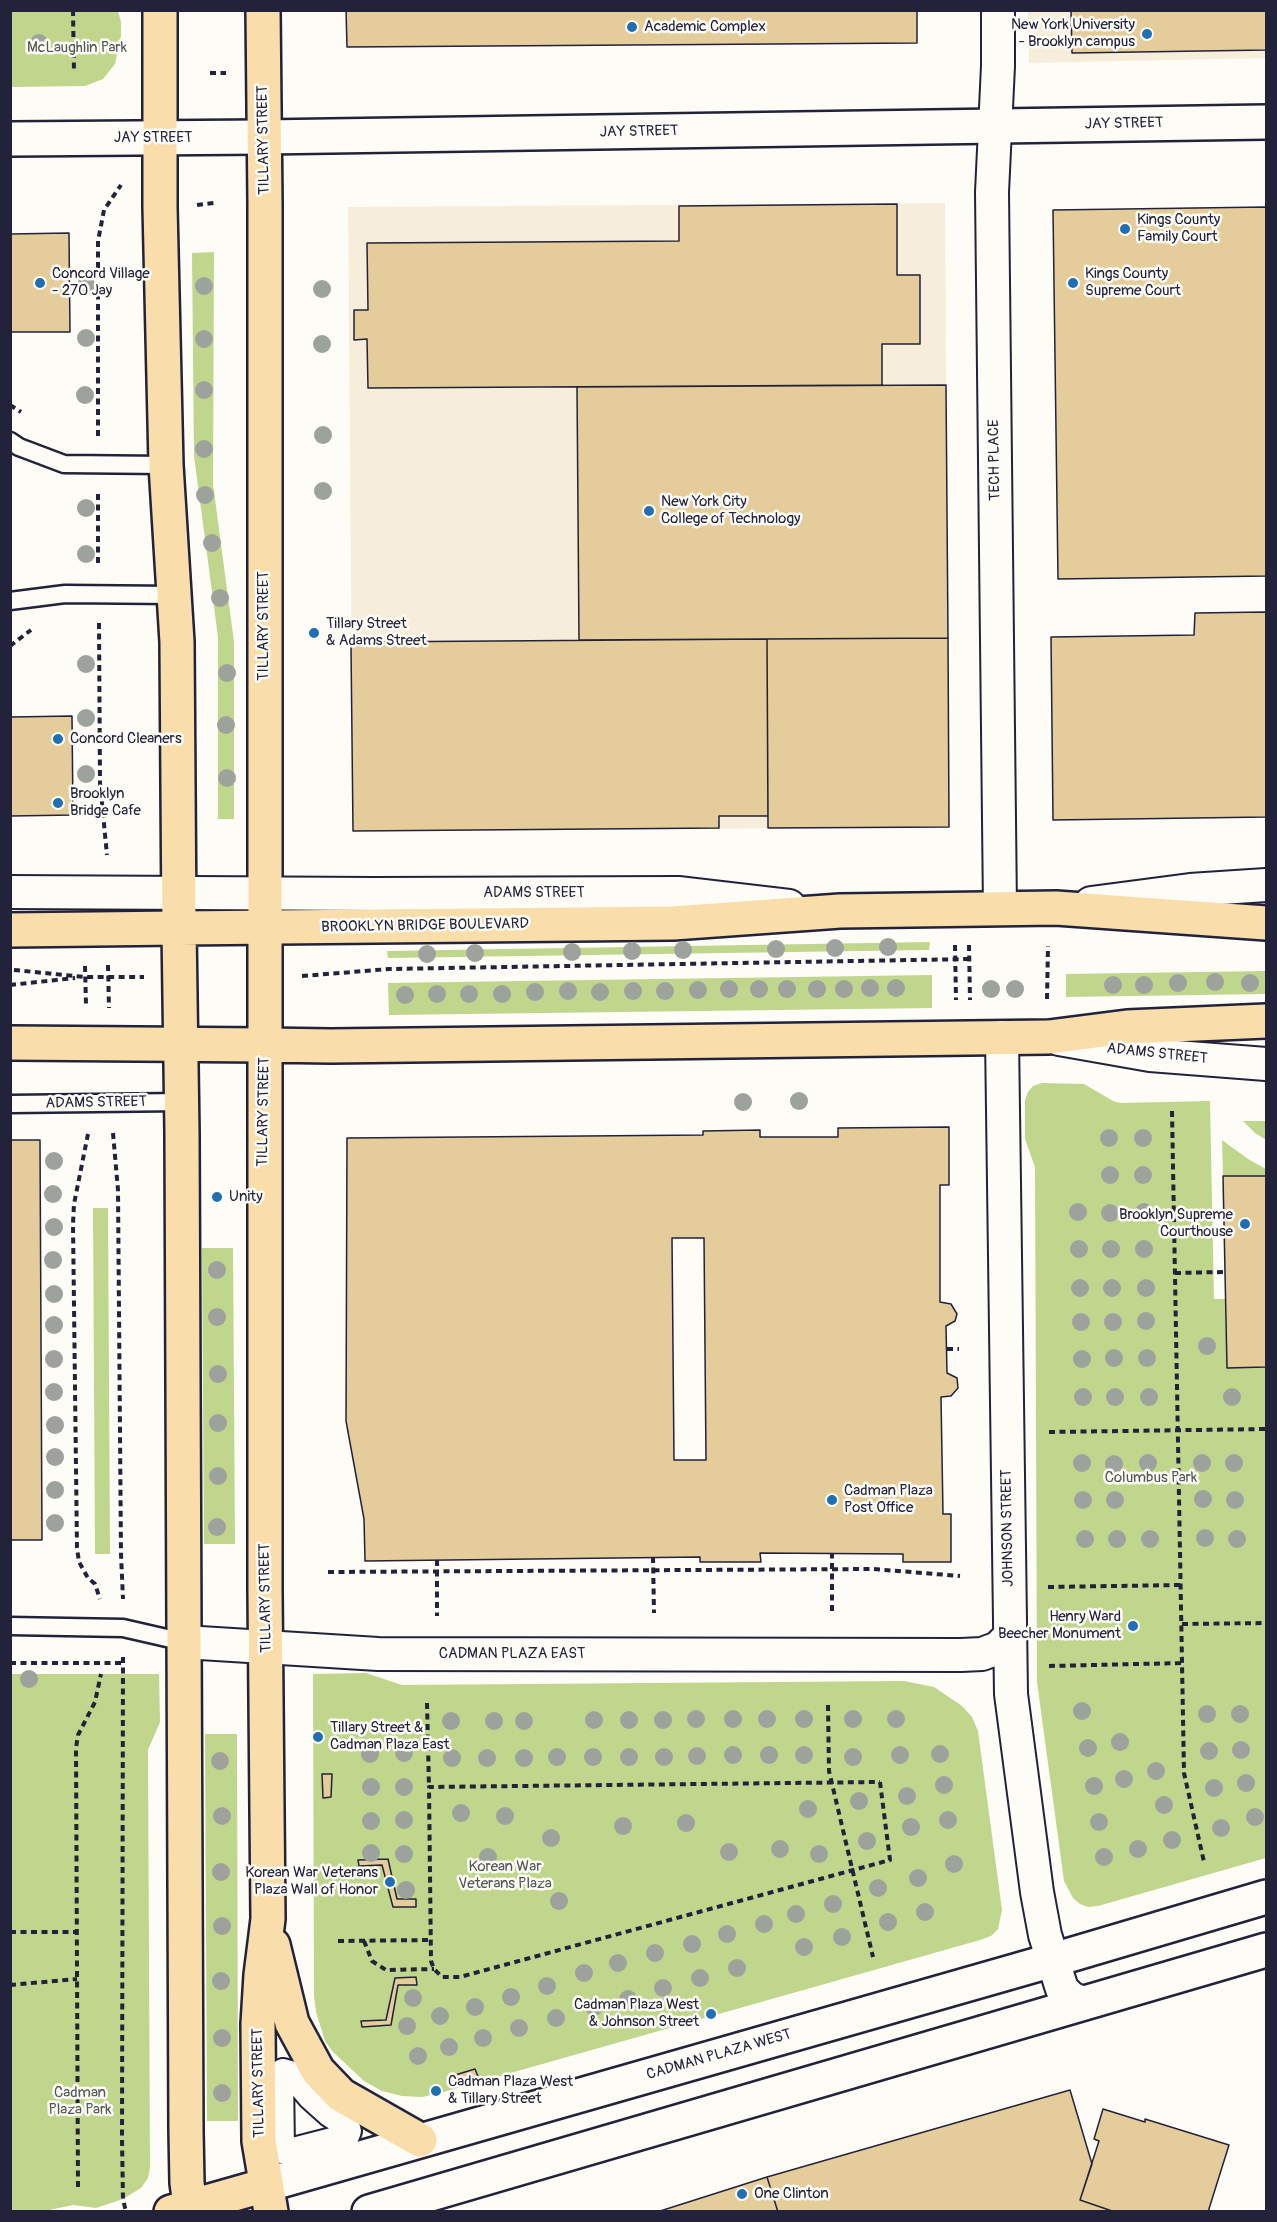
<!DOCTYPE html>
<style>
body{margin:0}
#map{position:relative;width:1277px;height:2222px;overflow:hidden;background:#fdfcf7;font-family:Pangolin,sans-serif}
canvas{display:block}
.frame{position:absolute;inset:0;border:12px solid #22223b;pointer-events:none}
</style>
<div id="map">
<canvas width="1277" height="2222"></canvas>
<div class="frame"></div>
</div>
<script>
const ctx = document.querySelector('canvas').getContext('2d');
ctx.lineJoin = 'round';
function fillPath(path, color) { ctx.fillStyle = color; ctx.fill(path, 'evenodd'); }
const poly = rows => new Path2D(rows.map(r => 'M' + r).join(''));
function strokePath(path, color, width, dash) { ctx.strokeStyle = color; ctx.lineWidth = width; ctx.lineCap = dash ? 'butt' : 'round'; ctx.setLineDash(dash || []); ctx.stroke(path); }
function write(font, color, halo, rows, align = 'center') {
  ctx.font = font + ' Pangolin,sans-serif'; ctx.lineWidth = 5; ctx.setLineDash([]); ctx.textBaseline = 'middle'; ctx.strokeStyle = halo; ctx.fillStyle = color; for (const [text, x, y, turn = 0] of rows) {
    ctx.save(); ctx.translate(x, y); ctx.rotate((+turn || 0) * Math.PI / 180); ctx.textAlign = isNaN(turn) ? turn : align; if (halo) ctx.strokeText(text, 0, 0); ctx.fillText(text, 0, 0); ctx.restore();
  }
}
fillPath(poly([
 [1028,11,1266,11,1266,58,1029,63],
 [945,203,949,827,353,831,348,207]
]), '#f6eedb');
fillPath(poly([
 [10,11,118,11,121,22,121,36,115,64,103,79,85,86,11,87],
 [214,252,213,484,234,642,234,819,218,819,218,637,194,456,192,253],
 [930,942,929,950,388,958,387,951],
 [1266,971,1266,994,1066,997,1066,974],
 [932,975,932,1008,389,1015,388,983],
 [1042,1083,1084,1084,1113,1101,1120,1103,1210,1101,1214,1299,1225,1299,1227,1367,1266,1367,1266,1858,1098,1906,1088,1907,1080,1904,1073,1898,1064,1881,1037,1682,1035,1167,1025,1139,1025,1100,1028,1092,1033,1086],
 [1243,1121,1266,1121,1266,1140,1255,1133],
 [1222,1140,1248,1159,1266,1169,1266,1176,1223,1176],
 [93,1208,108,1208,110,1554,95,1554],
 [202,1248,233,1248,235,1544,204,1544],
 [366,1673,402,1685,904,1681,934,1687,962,1706,972,1717,978,1731,1002,1910,998,1929,991,1936,980,1940,440,2093,422,2097,402,2096,382,2091,364,2081,333,2052,325,2041,316,2012,314,1996,313,1674],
 [10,1674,159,1674,160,1722,148,1750,150,2168,148,2178,141,2188,123,2199,96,2208,73,2205,44,2211,11,2211],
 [205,1734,237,1734,238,2121,207,2121]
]), '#c0d68c');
const building = poly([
 [346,10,917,10,917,43,347,47,346,10],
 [1071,10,1266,10,1266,50,1072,53,1071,10],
 [897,204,897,275,920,275,920,344,882,344,882,385,368,388,367,339,354,340,354,310,368,310,367,243,679,241,679,206,897,204],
 [1266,207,1266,576,1058,579,1053,210,1266,207],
 [69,233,70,332,10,332,10,234,69,233],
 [946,385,948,638,579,640,577,387,946,385],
 [1266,612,1266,817,1053,820,1051,637,1194,635,1195,613,1266,612],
 [948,638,949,827,768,828,767,639,948,638],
 [767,639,768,816,719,816,719,828,353,831,351,646,360,646,360,642,767,639],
 [72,716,73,815,11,816,11,717,72,716],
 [949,1127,949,1185,940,1185,940,1302,951,1304,957,1314,955,1321,946,1326,947,1373,957,1378,958,1388,951,1396,941,1397,943,1514,951,1514,951,1562,903,1562,903,1554,760,1553,761,1562,700,1562,700,1557,365,1561,364,1519,346,1421,347,1138,703,1135,703,1131,760,1130,760,1137,838,1137,838,1128,949,1127],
 [672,1238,704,1238,706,1460,674,1460,672,1238],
 [10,1140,40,1140,42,1540,10,1540,10,1140],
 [1223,1176,1266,1176,1266,1367,1227,1368,1223,1176],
 [322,1774,332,1774,331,1797,323,1798,322,1774],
 [388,1859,397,1899,416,1899,416,1907,393,1907,382,1865,359,1866,358,1860,388,1859],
 [416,1977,417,1985,398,1985,391,2025,362,2027,361,2021,386,2020,395,1978,416,1977],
 [475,2069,479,2079,455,2086,452,2076,475,2069],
 [1070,2090,1092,2164,1080,2200,1115,2212,778,2212,767,2177,1070,2090],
 [1103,2109,1145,2122,1145,2119,1229,2145,1208,2212,1115,2212,1080,2200,1099,2141,1094,2139,1103,2109],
 [767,2177,778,2212,657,2212,767,2177]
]);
fillPath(building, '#e5cc9b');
strokePath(building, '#22223b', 1.5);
const service = poly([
 [10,441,19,447,64,464,166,465],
 [10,601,65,594,175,595],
 [10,1104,182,1102],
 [10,1626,123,1628,184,1642]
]);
const pedestrian = poly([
 [283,2071,290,2073,310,2097,329,2114,347,2126,349,2131,347,2136,285,2152,282,2149,281,2076,283,2071]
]);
const minor = poly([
 [998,10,998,66,992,192,1000,909],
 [10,892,374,894,678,893,789,906],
 [1091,903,1190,890,1266,885],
 [1002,1037,1011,1694,1037,1892,1045,1935,1062,1989,1071,1998,1083,2003],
 [1059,1039,1150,1055,1266,1064],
 [184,1642,378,1654,961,1655,982,1654,998,1648,1010,1636]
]);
const tertiary = poly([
 [263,137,1266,122]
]);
const secondary = poly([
 [10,139,263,137],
 [266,2185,1053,1960,1266,1897],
 [369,2212,1266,1950]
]);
const primary = poly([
 [273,1945,292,2023,318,2071,341,2095,420,2140],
 [171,2212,266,2185],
 [191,2212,187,2183,186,2131,182,1133,179,928,673,923,840,911,1056,908,1266,923],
 [271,2212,259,2141,258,2024,261,1975,268,1919,265,1591,265,1045,331,1046,1049,1037,1127,1027,1266,1021]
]);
const trunk = poly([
 [10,930,179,928,177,642,166,465,160,207,160,10],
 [10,1043,265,1045,265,204,263,10]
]);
strokePath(service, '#22223b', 21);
strokePath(pedestrian, '#22223b', 28);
strokePath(minor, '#22223b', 36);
strokePath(tertiary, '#22223b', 38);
strokePath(secondary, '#22223b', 38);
strokePath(primary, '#22223b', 38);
strokePath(trunk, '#22223b', 38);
strokePath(poly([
 [73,10,74,72],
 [210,73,226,73],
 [197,205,214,203],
 [10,405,21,412],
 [98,436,98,241,104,210,121,185],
 [98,494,98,565],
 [99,623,100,783,107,855],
 [10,646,31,630],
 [955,945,956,1000],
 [969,945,970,1000],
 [108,965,109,1008],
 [85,966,86,1005],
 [14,970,85,977,144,977],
 [302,976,389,969,970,959],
 [10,985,75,978],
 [1047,999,1048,946],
 [1172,1111,1184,1773,1204,1862],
 [113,1133,118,1190,121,1554,123,1599],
 [88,1134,74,1204,73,1224,77,1548,79,1562,88,1578,95,1584,100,1599],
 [1175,1273,1225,1272],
 [947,1349,959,1349],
 [1049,1432,1266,1429],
 [653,1557,654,1613],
 [437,1560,437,1616],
 [328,1572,873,1569,960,1576],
 [1048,1587,1181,1585],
 [832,1611,832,1554],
 [1182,1624,1266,1623],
 [123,1657,122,2139,123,2199,126,2212],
 [10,1663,124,1663],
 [1049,1666,1182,1663],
 [427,1703,429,1787],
 [828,1705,829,1771,873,1957],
 [880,1782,890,1860,460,1977,442,1977,434,1969,431,1961,429,1787,880,1782],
 [10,1932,77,1932],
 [338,1941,431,1940],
 [364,1941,372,1961,386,1970,434,1969],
 [10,1985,77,1979],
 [78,2187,76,1748,78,1735,95,1702,101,1674]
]), '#22223b', 4, [6, 4.5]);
strokePath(service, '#fdfcf7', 16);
strokePath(pedestrian, '#fdfcf7', 24);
strokePath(minor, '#fdfcf7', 32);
strokePath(tertiary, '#fdfcf7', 33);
strokePath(secondary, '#fdfcf7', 33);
strokePath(primary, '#f9deab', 33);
strokePath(trunk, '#f9deab', 33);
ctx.fillStyle = '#9ea29d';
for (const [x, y] of [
 [39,43],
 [86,285],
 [204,286],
 [322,289],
 [86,338],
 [204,339],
 [322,344],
 [204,390],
 [85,395],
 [323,435],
 [204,449],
 [323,491],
 [205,495],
 [86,508],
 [212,543],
 [86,554],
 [220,598],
 [86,664],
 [227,673],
 [86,718],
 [226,725],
 [86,774],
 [227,778],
 [888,947],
 [835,948],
 [776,949],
 [683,950],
 [632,951],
 [572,952],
 [475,953],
 [427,954],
 [1215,982],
 [1178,983],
 [1250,983],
 [1113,985],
 [1144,985],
 [870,988],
 [896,988],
 [729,989],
 [759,989],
 [787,989],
 [817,989],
 [844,989],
 [991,989],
 [1015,989],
 [698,990],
 [568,991],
 [633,991],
 [665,991],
 [535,992],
 [600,992],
 [437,994],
 [469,994],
 [502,994],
 [405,995],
 [799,1101],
 [743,1102],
 [1109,1138],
 [1143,1138],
 [54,1161],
 [1110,1175],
 [1143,1175],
 [53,1194],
 [1078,1212],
 [1144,1212],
 [1110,1213],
 [54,1227],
 [1079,1249],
 [1111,1249],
 [1144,1249],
 [53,1260],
 [217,1270],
 [1080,1288],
 [1112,1288],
 [1146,1288],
 [54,1294],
 [217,1317],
 [1146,1321],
 [1081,1322],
 [1113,1322],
 [54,1325],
 [1207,1346],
 [1114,1358],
 [1147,1358],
 [54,1359],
 [1082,1359],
 [218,1374],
 [54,1392],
 [1083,1397],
 [1115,1397],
 [1149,1397],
 [1232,1397],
 [218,1423],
 [55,1425],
 [55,1457],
 [1082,1463],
 [1148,1463],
 [1202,1463],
 [1234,1463],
 [1114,1464],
 [218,1476],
 [55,1490],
 [1203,1499],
 [1083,1500],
 [1115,1500],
 [1235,1500],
 [55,1523],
 [217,1527],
 [1205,1538],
 [1085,1539],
 [1117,1539],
 [1150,1539],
 [1237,1539],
 [29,1679],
 [1082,1711],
 [1207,1714],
 [1240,1714],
 [696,1719],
 [733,1719],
 [767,1719],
 [804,1719],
 [853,1719],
 [896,1719],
 [594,1720],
 [629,1720],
 [663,1720],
 [451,1721],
 [494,1721],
 [524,1721],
 [1120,1742],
 [1088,1748],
 [1241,1750],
 [1209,1751],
 [404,1753],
 [370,1754],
 [940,1754],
 [733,1755],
 [769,1755],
 [804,1755],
 [900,1755],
 [697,1756],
 [557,1757],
 [593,1757],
 [629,1757],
 [664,1757],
 [853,1757],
 [452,1758],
 [487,1758],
 [524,1758],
 [220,1761],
 [1156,1771],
 [1124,1779],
 [1246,1783],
 [944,1785],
 [1094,1786],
 [371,1787],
 [404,1787],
 [1214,1788],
 [907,1796],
 [859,1801],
 [1164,1805],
 [808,1809],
 [461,1813],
 [222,1816],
 [505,1816],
 [1255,1817],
 [404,1820],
 [948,1820],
 [371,1821],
 [1099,1822],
 [686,1823],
 [623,1826],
 [911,1827],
 [1221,1828],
 [551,1838],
 [1172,1840],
 [867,1841],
 [780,1849],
 [1138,1849],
 [729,1852],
 [371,1853],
 [404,1854],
 [819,1854],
 [488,1857],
 [1104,1857],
 [954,1864],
 [221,1872],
 [918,1878],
 [878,1888],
 [406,1890],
 [559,1901],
 [833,1904],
 [925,1912],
 [796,1914],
 [888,1922],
 [764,1924],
 [222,1926],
 [727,1934],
 [842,1937],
 [692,1944],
 [804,1947],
 [655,1953],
 [618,1963],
 [737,1968],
 [584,1973],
 [700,1978],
 [221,1981],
 [547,1986],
 [663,1988],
 [511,1997],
 [413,1998],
 [628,1999],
 [475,2007],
 [594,2007],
 [440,2016],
 [556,2018],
 [407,2026],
 [519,2028],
 [222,2038],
 [483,2038],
 [449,2047],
 [418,2056],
 [222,2093]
]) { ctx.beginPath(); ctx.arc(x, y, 9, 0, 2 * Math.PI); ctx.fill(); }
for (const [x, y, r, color] of [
 [632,27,6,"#1f6fb2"],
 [1147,34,6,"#1f6fb2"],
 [1125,229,6,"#1f6fb2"],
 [40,283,6,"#1f6fb2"],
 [1073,283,6,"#1f6fb2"],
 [649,511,6,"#1f6fb2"],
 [314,633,6,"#1f6fb2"],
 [58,739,6,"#1f6fb2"],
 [58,803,6,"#1f6fb2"],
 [217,1197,6,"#1f6fb2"],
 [1245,1224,6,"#1f6fb2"],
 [832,1500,6,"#1f6fb2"],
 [1133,1626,6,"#1f6fb2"],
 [318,1737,6,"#1f6fb2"],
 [390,1882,6,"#1f6fb2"],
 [711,2014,6,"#1f6fb2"],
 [436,2091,6,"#1f6fb2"],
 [742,2194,6,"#1f6fb2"]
]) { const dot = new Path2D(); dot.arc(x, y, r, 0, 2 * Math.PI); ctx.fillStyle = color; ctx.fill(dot); strokePath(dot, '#fdfcf7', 2); }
write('15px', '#22223b', '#fdfcf7', [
 ["New York University",1135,25,"right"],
 ["- Brooklyn campus",1135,42,"right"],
 ["Academic Complex",644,27],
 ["Kings County",1137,220],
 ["Family Court",1137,237],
 ["Concord Village",52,274],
 ["- 270 Jay",52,291],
 ["Kings County",1085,274],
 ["Supreme Court",1085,291],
 ["New York City",661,502],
 ["College of Technology",661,519],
 ["Tillary Street",326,624],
 ["& Adams Street",326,641],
 ["Concord Cleaners",70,739],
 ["Brooklyn",70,794],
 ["Bridge Cafe",70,811],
 ["Unity",229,1197],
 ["Brooklyn Supreme",1233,1215,"right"],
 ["Courthouse",1233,1232,"right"],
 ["Cadman Plaza",844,1491],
 ["Post Office",844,1508],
 ["Henry Ward",1121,1617,"right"],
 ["Beecher Monument",1121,1634,"right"],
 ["Tillary Street &",330,1728],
 ["Cadman Plaza East",330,1745],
 ["Korean War Veterans",378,1873,"right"],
 ["Plaza Wall of Honor",378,1890,"right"],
 ["Cadman Plaza West",699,2005,"right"],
 ["& Johnson Street",699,2022,"right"],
 ["Cadman Plaza West",448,2082],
 ["& Tillary Street",448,2099],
 ["One Clinton",754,2194]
], 'left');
write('15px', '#515853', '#fdfcf7', [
 ["McLaughlin Park",77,48],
 ["Columbus Park",1151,1478],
 ["Korean War",505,1867],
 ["Veterans Plaza",505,1884],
 ["Cadman",80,2093],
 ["Plaza Park",80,2110]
]);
write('15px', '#22223b', '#fdfcf7', [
 ["JAY STREET",1124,124,-1],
 ["JAY STREET",639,132,-1],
 ["JAY STREET",153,138],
 ["TILLARY STREET",264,140,-91],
 ["TECH PLACE",995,460,-91],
 ["TILLARY STREET",264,626,-90],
 ["ADAMS STREET",534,893],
 ["BROOKLYN BRIDGE BOULEVARD",425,926,-1],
 ["ADAMS STREET",1157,1054,6],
 ["ADAMS STREET",96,1103,-1],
 ["TILLARY STREET",264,1112,-89],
 ["JOHNSON STREET",1008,1528,-91],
 ["TILLARY STREET",266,1598,-91],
 ["CADMAN PLAZA EAST",512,1654],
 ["CADMAN PLAZA WEST",719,2055,-16],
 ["TILLARY STREET",259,2083,-91]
]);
</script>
